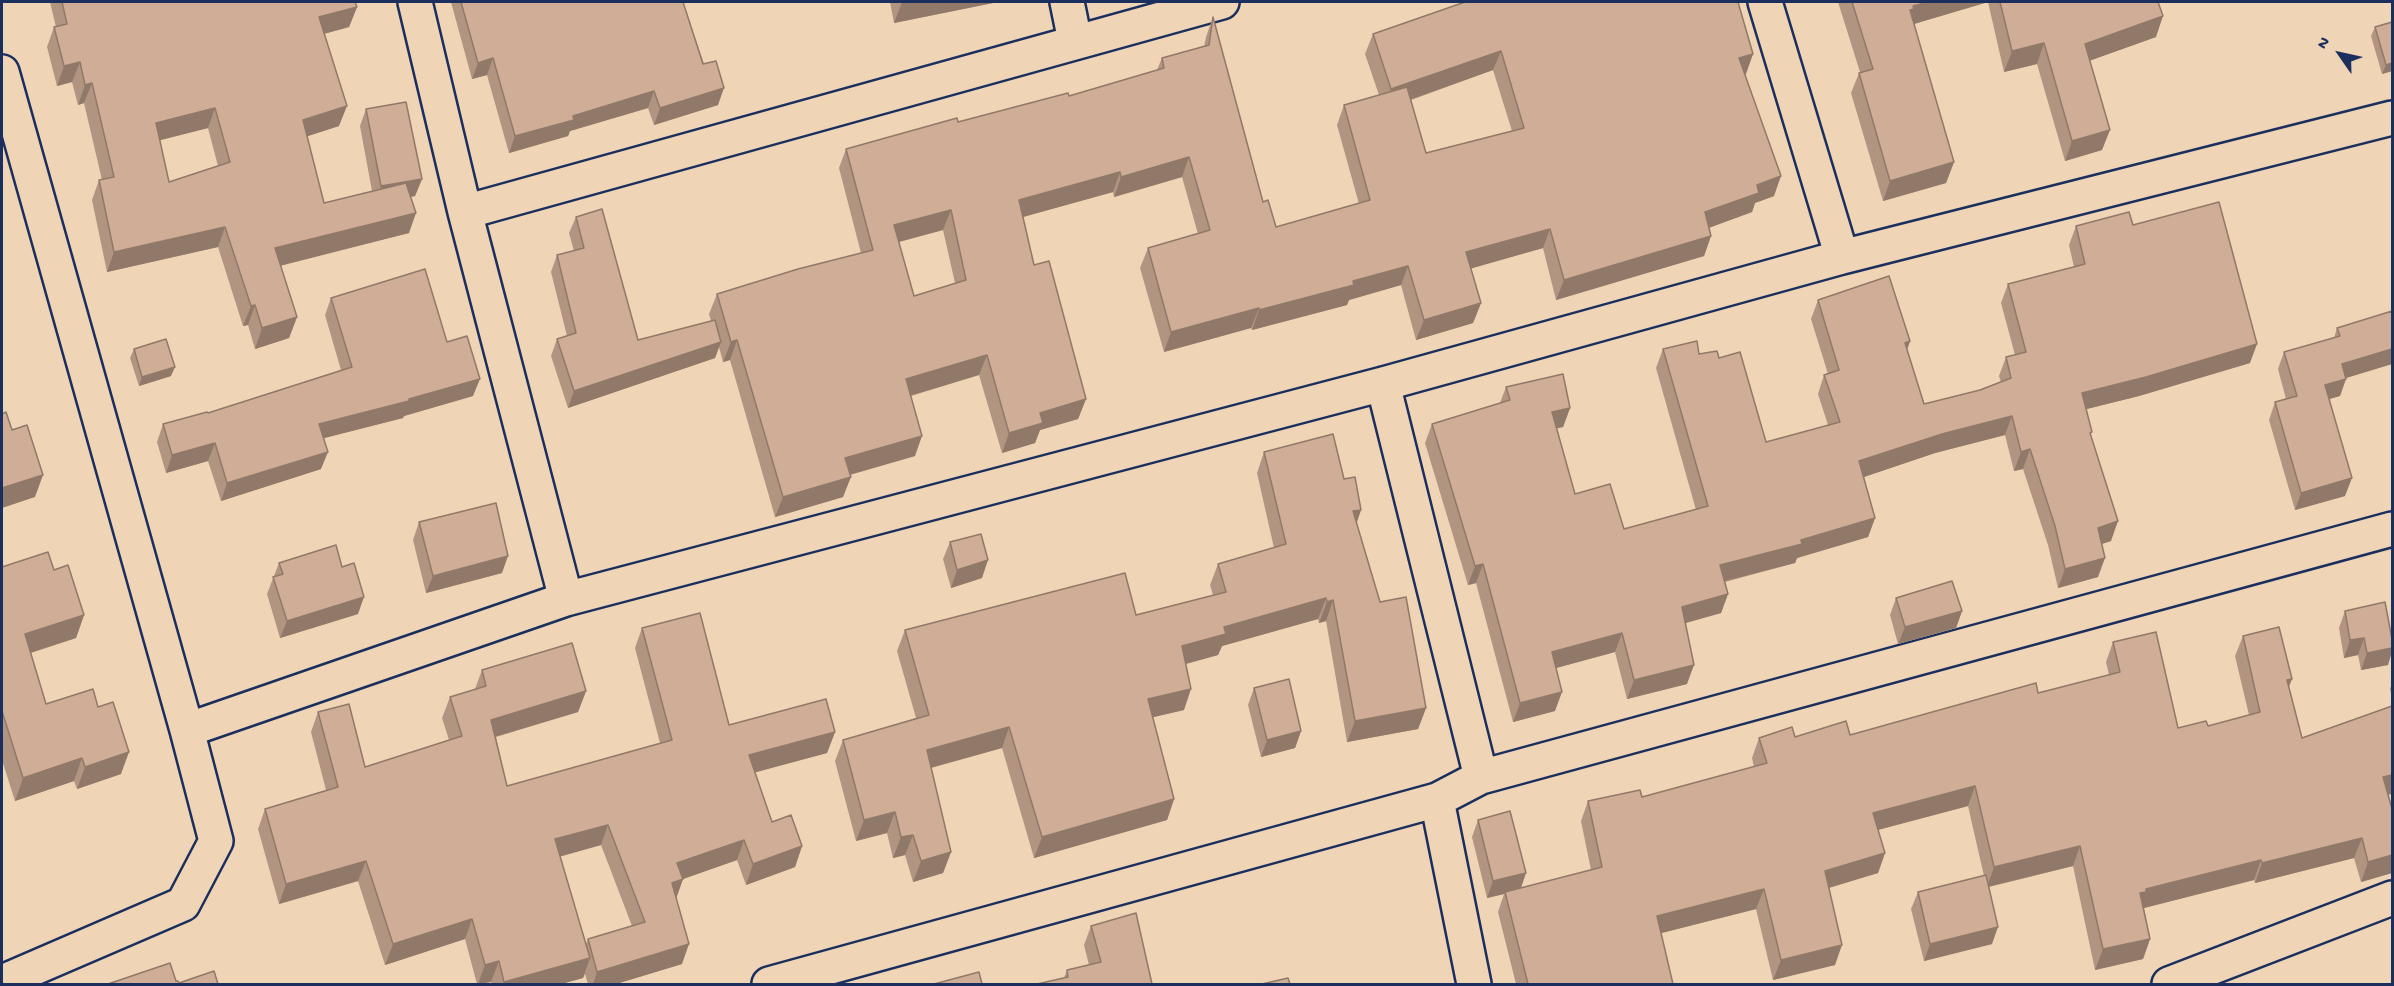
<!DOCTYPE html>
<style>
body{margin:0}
#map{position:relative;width:2394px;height:986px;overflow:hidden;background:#efd4b6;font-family:"Gochi Hand",sans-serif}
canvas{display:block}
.frame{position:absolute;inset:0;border:3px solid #1b2f5e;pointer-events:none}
.north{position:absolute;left:2310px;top:24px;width:60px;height:60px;-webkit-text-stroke:4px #efd4b6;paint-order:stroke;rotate:304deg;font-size:16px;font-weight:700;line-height:24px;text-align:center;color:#1b2f5e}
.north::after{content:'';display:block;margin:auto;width:21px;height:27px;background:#1b2f5e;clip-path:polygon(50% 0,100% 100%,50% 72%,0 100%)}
</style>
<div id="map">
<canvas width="2394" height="986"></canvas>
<div class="frame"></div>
<div class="north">N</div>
</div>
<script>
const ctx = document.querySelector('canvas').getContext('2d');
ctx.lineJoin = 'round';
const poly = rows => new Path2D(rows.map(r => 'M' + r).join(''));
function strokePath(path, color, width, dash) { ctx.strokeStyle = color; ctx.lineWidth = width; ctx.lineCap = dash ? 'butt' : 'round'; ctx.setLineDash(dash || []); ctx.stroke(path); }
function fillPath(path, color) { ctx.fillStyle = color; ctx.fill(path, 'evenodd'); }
const minor = poly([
 [415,2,465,212,566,599],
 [1067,2,1075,41],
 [1765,2,1842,257],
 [2,72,187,730,216,841,183,904,2,982],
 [465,212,1222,2],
 [1383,384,1481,777],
 [187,730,566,599,1383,384,1842,257,2392,118],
 [1437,800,1474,984],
 [769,984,1437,800,1481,777,2392,529],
 [2169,984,2392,898]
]);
strokePath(minor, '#1b2f5e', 38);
strokePath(minor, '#efd4b6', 33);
fillPath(poly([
 [50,2,355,2,357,7,349,27,324,34,339,126,307,136,324,203,372,191,360,126,366,109,422,179,415,196,411,197,409,233,280,265,297,317,289,338,255,349,248,325,243,326,218,247,107,272,92,200,99,180,102,180,84,103,78,105,72,82,57,86,47,47,54,27,56,27],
 [208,128,218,166,169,182,160,140],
 [451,2,683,2,718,105,654,125,648,108,570,131,568,136,509,153,487,75,472,79],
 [890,2,998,2,894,23],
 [1838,2,2158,2,2156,37,2090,60,2102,150,2065,161,2037,64,2004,72,1988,2,1914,24,1954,162,1946,183,1883,201,1851,93,1859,73,1860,72],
 [1213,17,1263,202,1276,227,1359,204,1337,125,1344,105,1379,95,1365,54,1373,34,1753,54,1745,74,1774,196,1755,203,1752,212,1709,228,1711,236,1704,256,1556,300,1543,248,1471,268,1481,303,1473,323,1416,340,1401,285,1349,300,1347,305,1252,330,1251,328,1164,352,1140,268,1148,248,1198,234,1182,177,1114,197,1113,192,1023,217,1034,265,1086,399,1078,419,1040,430,1035,443,1002,453,979,375,911,396,915,456,850,475,843,497,775,517,730,360,723,362,719,347,715,358,568,408,551,356,557,339,567,336,551,272,557,255,574,251,569,233,576,217,638,340,711,321,709,314,717,294,861,253,839,168,846,149,1069,96,1157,70,1162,58,1204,47,1206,37],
 [1493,70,1512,131,1426,153,1411,100],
 [943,230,955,283,914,296,899,242],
 [2392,22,2392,71,2382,74,2371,36,2375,27],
 [2133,225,2250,363,2139,396,2086,409,2111,541,2102,544,2098,577,2058,588,2048,545,2023,469,2014,471,2005,435,1935,453,1864,477,1875,518,1868,537,1797,558,1795,563,1725,582,1728,594,1721,613,1685,623,1687,684,1627,699,1615,652,1556,668,1555,711,1513,722,1476,583,1468,585,1425,443,1432,424,1500,403,1506,387,1570,408,1563,427,1557,428,1575,494,1624,529,1696,510,1656,368,1663,349,1699,354,1719,358,1766,442,1828,425,1818,394,1824,375,1828,374,1811,319,1818,300,1910,341,1907,351,1924,404,1980,390,2001,382,1999,376,2006,357,2015,355,2001,303,2008,284,2074,267,2069,245,2076,226],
 [331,298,447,342,473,396,404,416,403,418,323,438,321,469,221,501,208,461,166,473,157,442,163,424,208,413,341,370,325,315],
 [2392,311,2392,364,2346,378,2340,396,2329,399,2345,496,2295,510,2269,420,2275,402,2286,399,2278,369,2284,352,2334,338,2337,328],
 [134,349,171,376,139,386,130,358],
 [1264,452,1344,479,1361,510,1356,523,1380,602,1426,708,1418,729,1347,742,1326,621,1319,623,1318,619,1222,646,1218,655,1186,664,1184,710,1153,717,1174,799,1167,820,1034,858,1002,748,931,768,951,852,943,873,913,882,905,855,893,858,887,833,856,841,835,761,843,740,916,718,897,651,905,630,1136,615,1213,595,1210,585,1218,564,1274,548,1257,473],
 [419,522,502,573,426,593,413,540],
 [950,542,982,578,951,588,943,559],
 [279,563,342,567,358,614,280,638,267,594],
 [2,567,54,570,84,615,76,638,31,653,46,704,121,774,77,789,74,781,15,801,2,760],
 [1896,598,1962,611,1956,628,1898,644,1890,615],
 [2345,611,2388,665,2361,670,2358,655,2344,658,2339,628],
 [642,628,729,725,835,732,827,753,755,772,772,822,802,846,795,867,746,885,737,860,683,879,676,898,682,964,616,984,588,984,585,974,583,978,561,984,492,984,491,982,477,984,465,939,385,965,358,881,279,904,258,829,265,809,326,790,311,732,318,712,365,767,449,740,442,718,450,697,475,689,482,670,586,691,578,712,496,737,507,786,660,743,635,648],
 [601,845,632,926,588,939,586,944,560,856],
 [2243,636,2289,687,2302,738,2389,795,2392,809,2392,873,2361,882,2354,858,2255,883,2254,880,2144,908,2150,939,2143,959,2095,970,2073,866,1989,887,1992,944,1924,961,1911,909,1918,892,1984,876,1968,806,1878,830,1885,853,1878,873,1829,888,1835,965,1773,980,1756,909,1661,933,1673,984,1516,984,1498,912,1504,894,1487,898,1472,837,1478,820,1520,888,1591,870,1581,821,1588,801,1642,797,1754,767,1752,758,1759,738,1850,735,2038,693,2109,675,2106,662,2113,642,2178,728,2208,726,2249,715,2235,656],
 [2392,683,2392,697,2390,689],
 [1254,688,1301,731,1295,748,1261,757,1248,705],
 [1091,926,1152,984,1064,978,1067,970,1089,965,1084,945]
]), '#b29581');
fillPath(poly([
 [902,2,998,2,894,23],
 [1928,2,1988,2,1907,26,1910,10,1913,6],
 [357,7,349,27,312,37,319,17],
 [2163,16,2156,37,2078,65,2085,44],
 [2044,43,2037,64,2004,72,2012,51],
 [1501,51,1493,70,1384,109,1391,89],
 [1753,54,1746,74,1732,78,1739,58],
 [493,58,487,75,472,79,478,63],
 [80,62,72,82,57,86,64,66],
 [2392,63,2392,71,2382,74,2386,65],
 [92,83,84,103,78,105,85,85],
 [724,88,718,105,654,125,660,108],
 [654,91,648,108,570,131,568,136,509,153,515,136,573,116],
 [347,106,339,126,296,140,303,120],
 [215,108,208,128,149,143,156,123],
 [2110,130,2102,150,2065,161,2072,141],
 [1189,157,1182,177,1114,197,1121,177],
 [1954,162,1946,183,1883,201,1890,181],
 [1120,172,1113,192,1012,220,1019,200],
 [1781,176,1774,196,1755,203,1752,212,1697,232,1705,212,1757,185],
 [422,179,415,196,375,204,381,186],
 [951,210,943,230,887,245,894,225],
 [416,213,409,233,268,269,275,248],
 [225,227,218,247,107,272,114,252],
 [1550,229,1543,248,1459,272,1466,252],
 [1711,236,1704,256,1556,300,1564,280],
 [1408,266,1401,285,1349,300,1347,305,1252,330,1259,310,1353,281],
 [1481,303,1473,323,1416,340,1424,320],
 [255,305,248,325,243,326,251,306],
 [1259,308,1251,328,1164,352,1171,332],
 [297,317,289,338,255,349,262,328],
 [737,340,730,360,723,362,731,342],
 [1910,341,1903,360,1905,343],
 [721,342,715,358,568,408,574,391],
 [2257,344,2250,363,2139,396,2075,412,2082,393],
 [2392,349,2392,364,2336,381,2342,364],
 [987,355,979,375,899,399,906,379],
 [175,367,171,376,139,386,142,377],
 [480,379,473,396,404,416,403,418,313,441,319,424,409,399],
 [2346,379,2340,396,2319,402,2325,385],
 [1086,399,1078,419,1040,430,1035,443,1002,453,1009,433,1040,413],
 [1570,408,1563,427,1545,431,1552,412],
 [2012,416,2005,435,1935,453,1852,481,1859,461,1942,434],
 [922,436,915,456,838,478,845,458],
 [215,443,208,461,166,473,172,455],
 [2030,449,2023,469,2014,471,2021,452],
 [328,452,321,469,221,501,227,483],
 [43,475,35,497,2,508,2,488],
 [851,477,843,497,775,517,783,497],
 [2352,478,2345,496,2295,510,2301,493],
 [1361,510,1354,531,1353,511],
 [1875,518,1868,537,1797,558,1795,563,1713,584,1720,565,1801,540],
 [2118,521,2111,541,2091,547,2098,528],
 [508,556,502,573,426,593,433,576],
 [2105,558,2098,577,2058,588,2065,569],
 [988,560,982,578,951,588,957,570],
 [1483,564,1476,583,1468,585,1475,566],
 [1728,594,1721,613,1675,626,1682,607],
 [364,597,358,614,280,638,287,621],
 [1326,598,1318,619,1222,646,1218,655,1174,667,1182,646,1224,627],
 [1333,600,1326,621,1319,623,1327,602],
 [1962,611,1956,628,1898,644,1905,627],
 [84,615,76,638,17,657,25,634],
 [1622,633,1615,652,1545,671,1552,652],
 [2364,638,2358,655,2344,658,2350,640],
 [2392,648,2392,652,2388,665,2361,670,2367,653],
 [1694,665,1687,684,1627,699,1634,680],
 [2292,679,2284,699,2287,680],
 [1191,689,1184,710,1141,720,1148,699],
 [586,691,578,712,484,740,491,720],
 [1562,692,1555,711,1513,722,1520,703],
 [1426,708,1418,729,1347,742,1355,721],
 [1009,727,1002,748,919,771,927,750],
 [1301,731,1295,748,1261,757,1267,740],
 [835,732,827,753,742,776,749,755],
 [129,752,121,774,77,789,85,767],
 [82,758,74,781,15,801,23,778],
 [2392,775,2392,794,2376,797,2383,777],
 [1975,786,1968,806,1866,833,1873,813],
 [1174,799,1167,820,1034,858,1042,837],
 [895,812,887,833,856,841,864,820],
 [608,825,601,845,548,860,555,839],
 [913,835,905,855,893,858,901,837],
 [2362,838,2354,858,2255,883,2262,863],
 [744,840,737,860,683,879,676,899,664,903,677,863],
 [802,846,795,867,746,885,753,864],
 [2080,846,2073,866,1987,887,1994,867],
 [951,852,943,873,913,882,921,861],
 [1885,853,1878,873,1818,891,1825,871],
 [2392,855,2392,873,2361,882,2368,862],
 [2261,860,2254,880,2140,909,2140,893,2146,889],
 [366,861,358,881,279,904,286,884],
 [1526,873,1520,891,1505,892,1504,894,1487,898,1493,881],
 [1764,889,1756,909,1650,936,1657,916],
 [472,919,465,939,385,965,393,944],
 [1998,927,1992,944,1924,961,1930,944],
 [2150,939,2143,959,2095,970,2103,949],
 [689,944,682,964,616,984,593,984,597,972],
 [1842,945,1835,965,1773,980,1781,960],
 [590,958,583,978,561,984,503,984,504,982],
 [499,961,491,982,478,984,485,965]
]), '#917969');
const building = poly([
 [62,2,355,2,357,7,319,17,347,106,303,120,324,203,406,183,416,213,275,248,297,317,262,328,255,305,251,306,225,227,114,252,99,180,114,177,92,83,85,85,80,62,64,66,54,27,67,24,62,2],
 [215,108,230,162,169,182,156,123,215,108],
 [461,2,683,2,703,64,716,61,724,88,660,108,654,91,573,116,574,120,515,136,493,58,478,63,461,2],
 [1465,2,1738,2,1753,54,1739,58,1781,176,1757,185,1759,193,1705,212,1711,236,1564,280,1550,229,1466,252,1481,303,1424,320,1408,266,1353,281,1354,285,1259,310,1259,308,1171,332,1148,248,1210,230,1189,157,1121,177,1120,172,1019,200,1034,265,1049,261,1086,399,1040,413,1043,423,1009,433,987,355,906,379,922,436,845,458,851,477,783,497,737,340,731,342,717,294,798,269,873,250,846,149,957,118,958,122,1068,93,1069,96,1164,68,1162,58,1209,45,1213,17,1263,202,1268,200,1276,227,1370,200,1344,105,1407,87,1426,153,1524,128,1501,51,1391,89,1373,34,1465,2],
 [951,210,966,280,914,296,894,225,951,210],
 [1852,2,1928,2,1913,6,1914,9,1910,10,1954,162,1890,181,1859,73,1873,69,1852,2],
 [2000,2,2158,2,2163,16,2085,44,2110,130,2072,141,2044,43,2012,51,2000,2],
 [2392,22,2392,63,2386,65,2375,27,2392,22],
 [406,102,422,179,381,186,366,109,406,102],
 [2219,202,2257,344,2146,377,2082,393,2092,432,2090,433,2118,521,2098,528,2105,558,2065,569,2055,526,2030,449,2021,452,2012,416,1942,434,1859,461,1875,518,1801,540,1802,544,1720,565,1728,594,1682,607,1694,665,1634,680,1622,633,1552,652,1562,692,1520,703,1483,564,1475,566,1432,424,1510,400,1506,387,1563,374,1570,408,1552,412,1575,494,1610,484,1624,529,1708,506,1663,349,1697,341,1699,354,1717,351,1719,358,1740,352,1766,442,1840,422,1824,375,1839,370,1818,300,1889,276,1910,341,1905,343,1924,404,1980,390,2011,378,2006,357,2026,352,2008,284,2085,264,2076,226,2129,212,2133,225,2219,202],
 [602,209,638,340,715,320,721,342,574,391,557,339,576,333,557,255,584,248,576,217,602,209],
 [425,269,447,342,467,336,480,379,409,399,409,401,319,424,328,452,227,483,215,443,172,455,163,424,207,412,208,413,352,367,331,298,425,269],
 [2392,311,2392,349,2342,364,2346,379,2325,385,2352,478,2301,493,2275,402,2297,396,2284,352,2340,336,2337,328,2392,311],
 [166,339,175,367,142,377,134,349,166,339],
 [6,412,12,430,27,425,43,475,2,488,2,414,6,412],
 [1333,434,1344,479,1355,477,1361,510,1353,511,1380,602,1406,597,1426,708,1355,721,1333,600,1327,602,1326,598,1224,627,1226,634,1182,646,1191,689,1148,699,1174,799,1042,837,1009,727,927,750,951,852,921,861,913,835,901,837,895,812,864,820,843,740,929,715,905,630,1125,573,1136,615,1226,592,1218,564,1286,544,1264,452,1333,434],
 [496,503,508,556,433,576,419,522,496,503],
 [981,534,988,560,957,570,950,542,981,534],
 [336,545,342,567,354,563,364,597,287,621,273,577,283,574,279,563,336,545],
 [48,552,54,570,68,565,84,615,25,634,46,704,93,689,98,707,113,702,129,752,85,767,82,758,23,778,2,711,2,567,48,552],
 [1952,581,1962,611,1905,627,1896,598,1952,581],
 [2385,602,2392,639,2392,648,2367,653,2364,638,2350,640,2345,611,2385,602],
 [700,613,729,725,826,699,835,732,749,755,772,822,791,815,802,846,753,864,744,840,677,863,683,879,672,883,689,944,597,972,588,939,645,922,608,825,555,839,590,958,504,982,499,961,485,965,472,919,393,944,366,861,286,884,265,809,338,787,318,712,349,704,365,767,462,736,450,697,486,686,482,670,572,643,586,691,491,720,507,786,672,740,642,628,700,613],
 [2279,627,2292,679,2287,680,2302,738,2392,706,2392,775,2383,777,2392,809,2392,855,2368,862,2362,838,2262,863,2261,860,2146,889,2146,892,2140,893,2150,939,2103,949,2080,846,1994,867,1975,786,1873,813,1885,853,1825,871,1842,945,1781,960,1764,889,1657,916,1673,984,1528,984,1505,892,1602,867,1588,801,1640,790,1642,797,1767,763,1759,738,1792,727,1795,737,1846,721,1850,735,2036,683,2038,693,2120,672,2113,642,2156,632,2178,728,2206,721,2208,726,2260,712,2243,636,2279,627],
 [1289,679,1301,731,1267,740,1254,688,1289,679],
 [1510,811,1526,873,1493,881,1478,820,1510,811],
 [1986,875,1998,927,1930,944,1918,892,1986,875],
 [1136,913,1152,984,1037,984,1068,977,1067,970,1101,962,1091,926,1136,913],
 [170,963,176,981,178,981,179,983,214,971,218,984,108,984,170,963],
 [979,972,982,984,934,984,979,972],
 [1288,978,1290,984,1262,984,1288,978]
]);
fillPath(building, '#cfad96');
strokePath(building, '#917969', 1.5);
</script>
